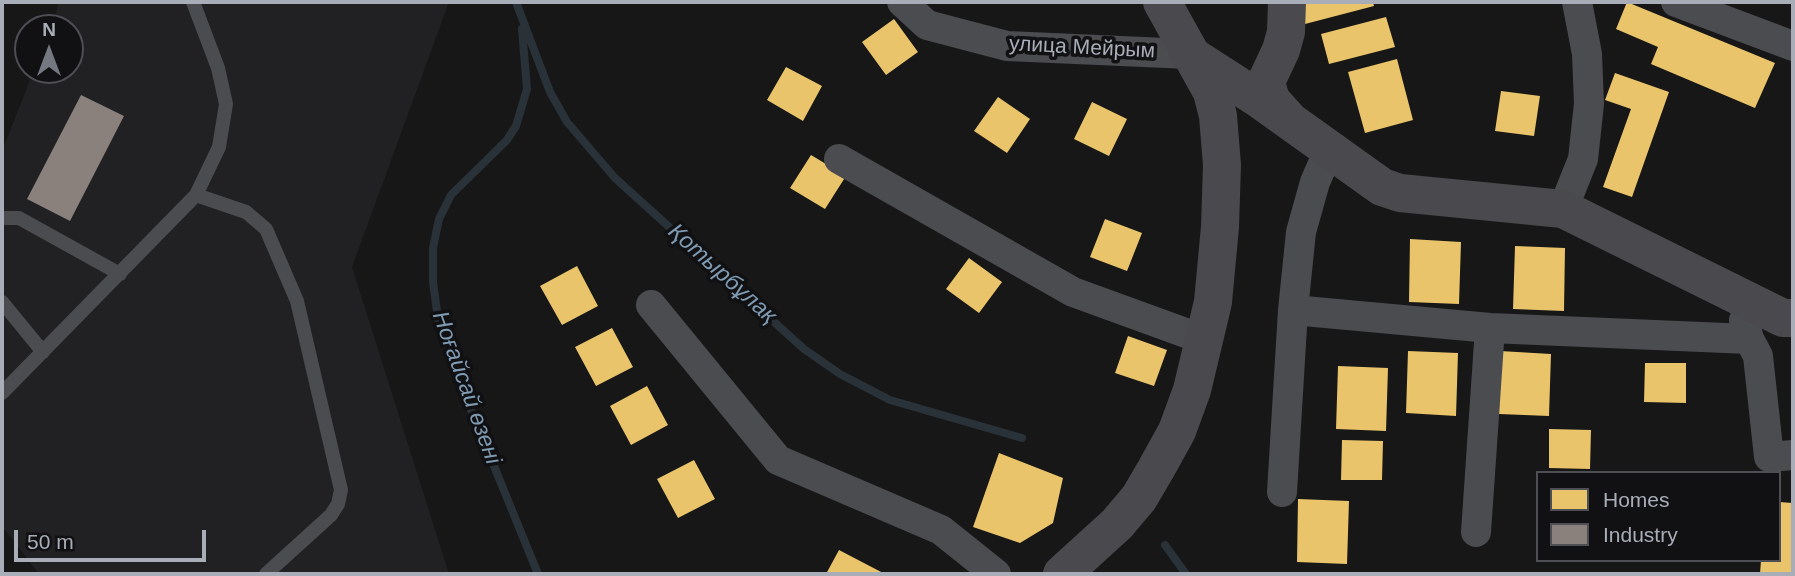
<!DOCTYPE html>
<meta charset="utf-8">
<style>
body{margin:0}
#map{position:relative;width:1795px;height:576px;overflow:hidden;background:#171717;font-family:Helvetica,sans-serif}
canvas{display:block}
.frame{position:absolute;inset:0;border:4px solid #a8adb8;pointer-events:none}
.legend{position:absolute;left:1536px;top:471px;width:245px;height:91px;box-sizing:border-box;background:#111113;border:2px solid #4d4f55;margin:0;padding:9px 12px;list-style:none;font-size:21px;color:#a8adb8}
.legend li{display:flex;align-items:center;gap:14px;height:35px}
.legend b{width:35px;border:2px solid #4d4f55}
.north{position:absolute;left:14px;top:14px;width:70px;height:70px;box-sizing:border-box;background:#111113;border:2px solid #4d4f55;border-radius:50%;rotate:0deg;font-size:19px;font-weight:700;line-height:28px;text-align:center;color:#a8adb8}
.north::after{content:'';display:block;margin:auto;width:24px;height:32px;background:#757880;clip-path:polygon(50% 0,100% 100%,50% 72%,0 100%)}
.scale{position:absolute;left:14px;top:530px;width:192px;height:32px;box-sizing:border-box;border:4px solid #a8adb8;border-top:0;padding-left:9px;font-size:21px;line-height:24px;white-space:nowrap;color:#a8adb8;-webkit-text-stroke:5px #111113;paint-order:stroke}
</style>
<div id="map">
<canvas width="1795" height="576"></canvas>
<div class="frame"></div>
<ul class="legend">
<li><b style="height:19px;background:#e9c46a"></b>Homes</li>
<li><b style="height:19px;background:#8a817c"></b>Industry</li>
</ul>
<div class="north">N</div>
<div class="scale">50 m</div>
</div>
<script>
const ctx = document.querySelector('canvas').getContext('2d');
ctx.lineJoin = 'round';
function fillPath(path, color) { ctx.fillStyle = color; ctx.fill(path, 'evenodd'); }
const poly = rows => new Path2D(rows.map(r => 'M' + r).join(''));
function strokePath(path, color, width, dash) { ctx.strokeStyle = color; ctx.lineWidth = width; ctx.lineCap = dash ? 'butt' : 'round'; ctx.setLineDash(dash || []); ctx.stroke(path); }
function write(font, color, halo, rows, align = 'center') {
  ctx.font = font + ' Helvetica,sans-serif'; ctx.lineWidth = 7; ctx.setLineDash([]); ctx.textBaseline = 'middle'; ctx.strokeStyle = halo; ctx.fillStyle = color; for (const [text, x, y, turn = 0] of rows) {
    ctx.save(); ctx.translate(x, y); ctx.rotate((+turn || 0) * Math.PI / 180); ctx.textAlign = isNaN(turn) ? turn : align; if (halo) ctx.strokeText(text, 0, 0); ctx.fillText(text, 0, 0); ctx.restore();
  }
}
fillPath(poly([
 [58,2,449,2,352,267,449,574,39,574,2,526,2,151,34,70,70,70,70,28,50,28,57,10]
]), '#212123');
fillPath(poly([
 [1299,2,1373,2,1374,6,1305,24],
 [1627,2,1775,63,1755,108,1651,64,1658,47,1616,29],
 [1386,17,1395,47,1329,64,1321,34],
 [894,19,918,52,886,75,862,42],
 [1397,59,1413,120,1365,133,1348,72],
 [786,67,822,86,803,121,767,100],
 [1615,73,1669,92,1632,197,1603,187,1631,109,1605,100],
 [1501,91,1540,96,1534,136,1495,131],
 [998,97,1030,119,1007,153,974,131],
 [1092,102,1127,119,1109,156,1074,139],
 [811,155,846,176,825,209,790,188],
 [1105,219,1142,233,1127,271,1090,257],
 [1410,239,1461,242,1459,304,1409,302],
 [1515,246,1565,248,1564,311,1513,309],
 [969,258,1002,282,979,313,946,289],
 [577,266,598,306,562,325,540,286],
 [612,328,633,367,596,386,575,347],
 [1128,336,1167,350,1154,386,1115,373],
 [1408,351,1458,353,1456,416,1406,413],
 [1500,351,1551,354,1549,416,1499,414],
 [1645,363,1686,363,1686,403,1644,402],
 [1338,366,1388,368,1386,431,1336,429],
 [647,386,668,425,631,445,610,406],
 [1549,429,1591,430,1590,469,1549,468],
 [1342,440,1383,441,1382,480,1341,480],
 [999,453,1063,478,1053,523,1020,543,973,527],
 [694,460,715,499,678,518,657,479],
 [1298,499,1349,501,1347,564,1297,562],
 [1779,502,1793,503,1793,574,1760,574,1761,560,1779,560],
 [839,550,885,574,826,574]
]), '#e9c46a');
fillPath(poly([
 [81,95,124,116,70,221,27,199]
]), '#8a817c');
strokePath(poly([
 [516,2,550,92,567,122,615,178,804,349,840,374,890,400,1022,438],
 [522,29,527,89,516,126,507,140,451,195,439,219,433,248,433,282,438,319,463,390,538,574],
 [1165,545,1186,574]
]), '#2a3239', 8);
strokePath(poly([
 [196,195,246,212,266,229,297,301,341,490,338,504,331,515,266,574],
 [2,218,19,218,120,274],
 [2,302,43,352],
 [2,393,196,195,219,147,226,104,218,68,193,2]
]), '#4b4c50', 14);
strokePath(poly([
 [902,2,927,25,1007,46,1189,54],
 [1676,2,1793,46],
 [839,159,1073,292,1205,340],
 [1563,209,1583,159,1589,104,1587,54,1577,2],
 [651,305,778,460,941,530,996,574],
 [1293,310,1490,328,1749,339],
 [1744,320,1749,339,1758,356,1769,457,1793,455],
 [1282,492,1293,310,1301,232,1315,182,1330,148],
 [1476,532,1490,328]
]), '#4b4c50', 30);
strokePath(poly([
 [1287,2,1286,32,1281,50,1266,82,1271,100,1288,119],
 [1189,54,1259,99,1382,187,1400,193,1563,209,1783,318,1793,318],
 [1062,574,1117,524,1139,498,1156,469,1177,431,1192,390,1213,302,1220,227,1222,165,1218,116,1212,92,1162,2]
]), '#4a4a4e', 38);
write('21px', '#a8adb8', '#111113', [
 ["улица Мейрым",1082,48,3]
]);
write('italic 23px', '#7f9bb3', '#111113', [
 ["Қотырбұлақ",722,274,42],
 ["Ноғайсай өзені",466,388,70]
]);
</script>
